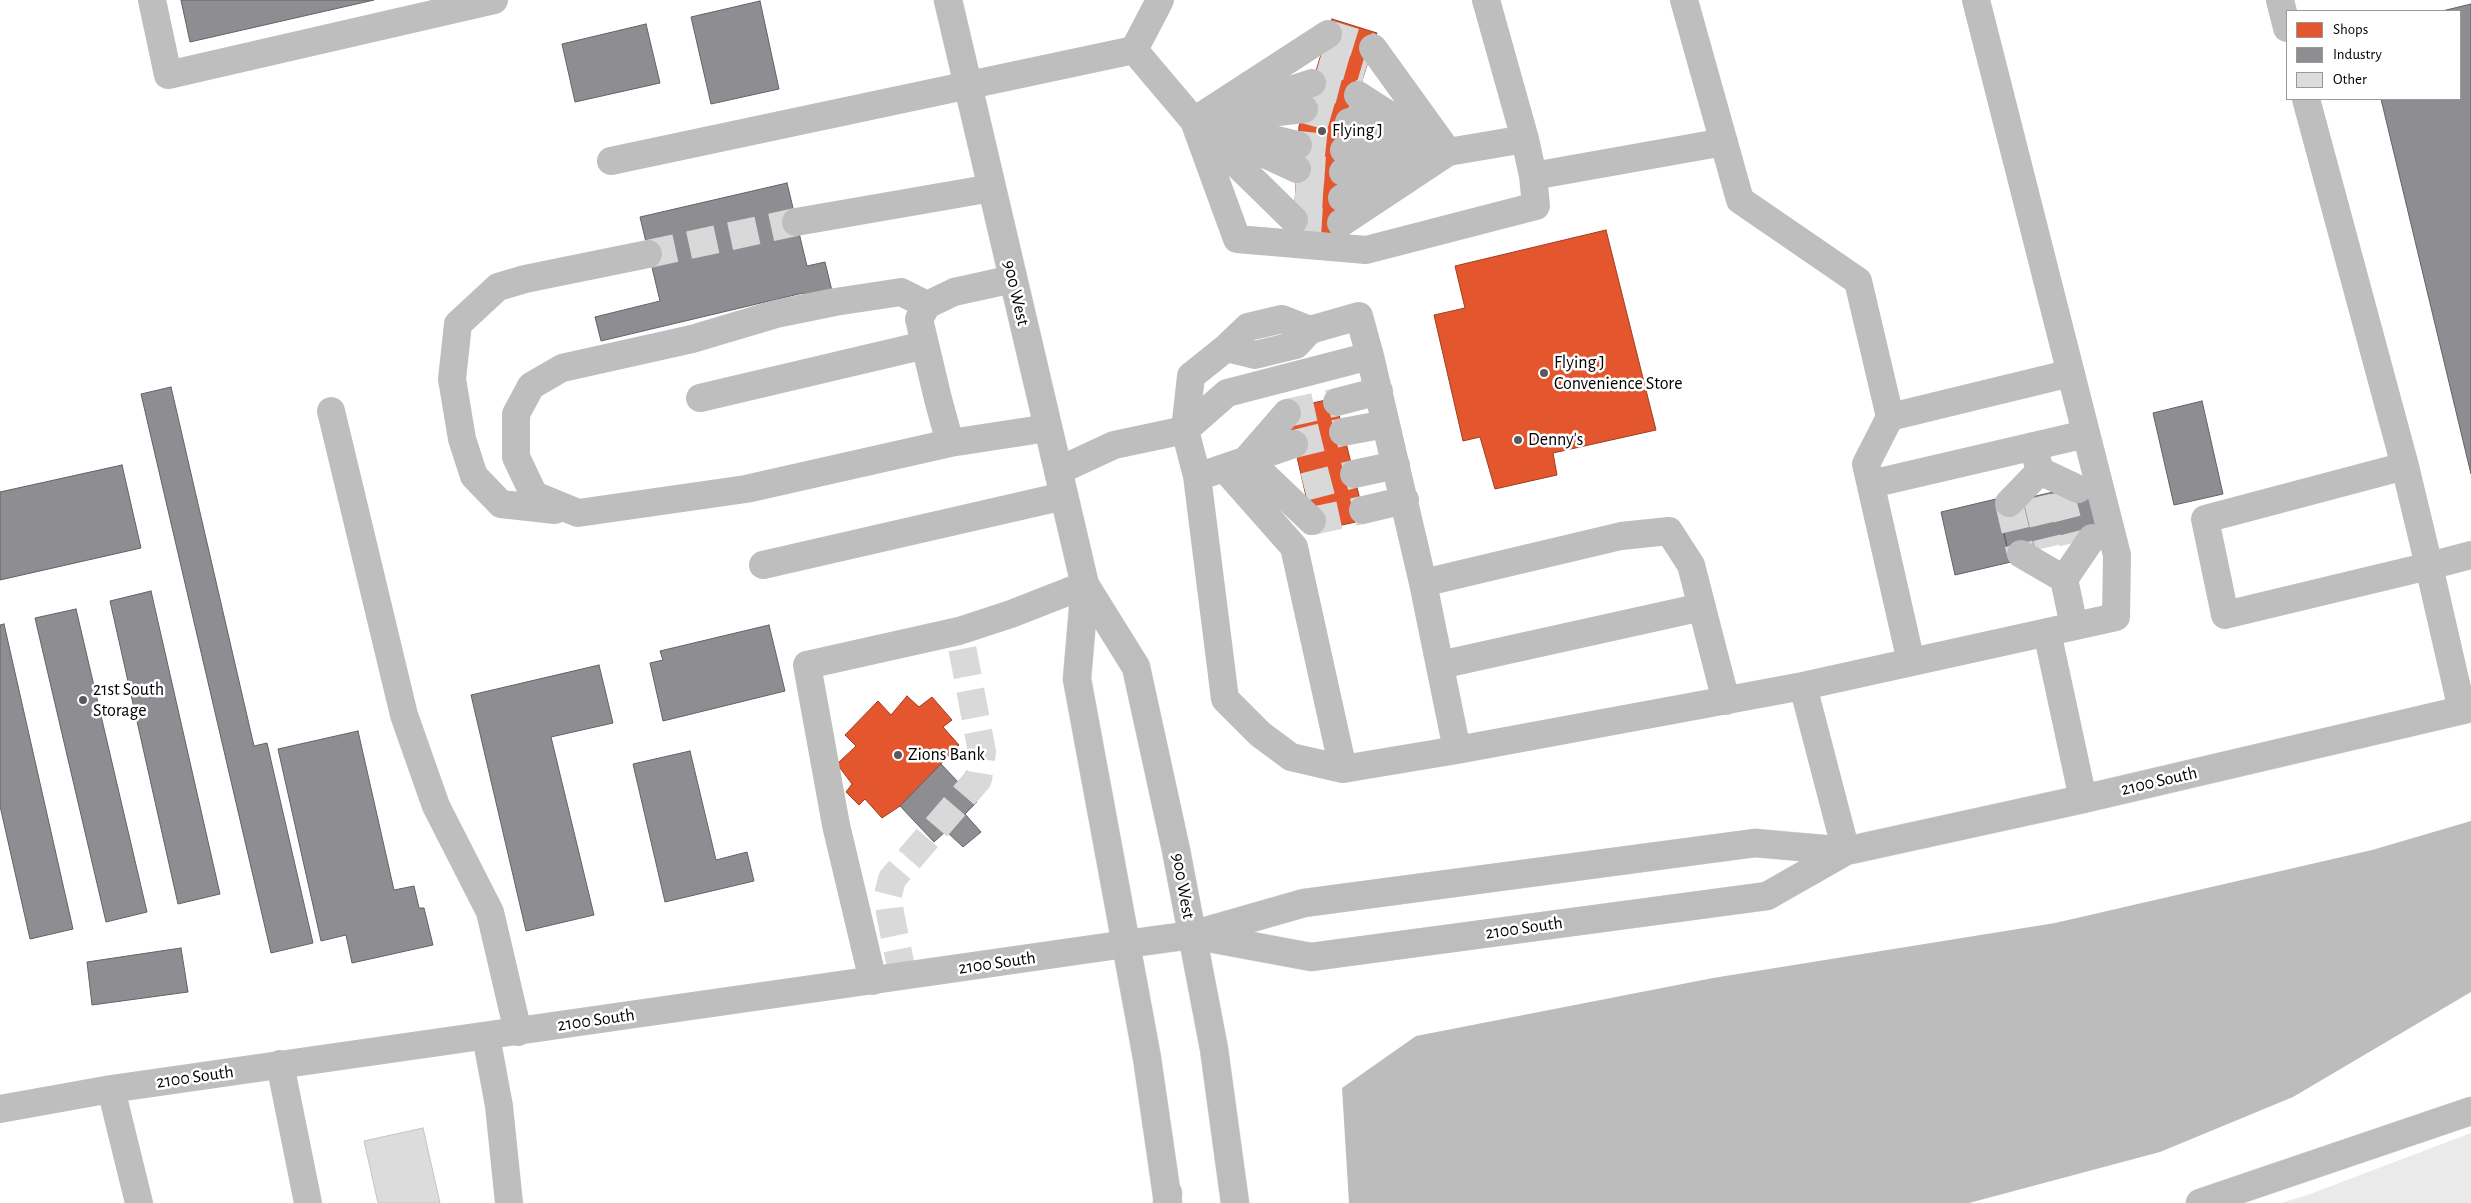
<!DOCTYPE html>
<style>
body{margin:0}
#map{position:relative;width:2471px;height:1203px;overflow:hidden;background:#fff;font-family:"Alegreya Sans",sans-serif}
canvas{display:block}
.legend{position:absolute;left:2286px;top:10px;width:175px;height:90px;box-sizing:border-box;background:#fff;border:1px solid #999;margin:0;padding:6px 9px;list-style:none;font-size:15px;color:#000}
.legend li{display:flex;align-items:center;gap:10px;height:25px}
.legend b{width:25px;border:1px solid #999}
</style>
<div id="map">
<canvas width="2471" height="1203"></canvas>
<ul class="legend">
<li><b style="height:14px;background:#e4572e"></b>Shops</li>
<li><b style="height:14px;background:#8d8d92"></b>Industry</li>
<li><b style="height:14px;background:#dcdcdc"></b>Other</li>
</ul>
</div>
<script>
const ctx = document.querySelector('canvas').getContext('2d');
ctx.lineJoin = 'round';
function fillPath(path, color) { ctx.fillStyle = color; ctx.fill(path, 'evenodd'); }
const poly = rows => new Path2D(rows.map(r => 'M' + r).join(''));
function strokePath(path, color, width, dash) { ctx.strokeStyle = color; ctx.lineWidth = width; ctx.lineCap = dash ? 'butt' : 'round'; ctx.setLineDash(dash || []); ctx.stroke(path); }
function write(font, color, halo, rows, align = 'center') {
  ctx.font = font + ' "Alegreya Sans",sans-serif'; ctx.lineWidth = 5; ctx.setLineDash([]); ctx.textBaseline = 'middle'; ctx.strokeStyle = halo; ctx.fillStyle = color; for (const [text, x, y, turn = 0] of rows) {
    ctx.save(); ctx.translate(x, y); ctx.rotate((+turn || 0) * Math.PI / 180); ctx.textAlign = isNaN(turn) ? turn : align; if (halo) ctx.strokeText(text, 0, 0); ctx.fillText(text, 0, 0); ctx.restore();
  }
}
fillPath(poly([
 [2471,1133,2471,1203,2281,1203,2310,1194]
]), '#eaeaea');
fillPath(poly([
 [2471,821,2471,992,2293,1097,2160,1152,1969,1203,1349,1203,1342,1088,1416,1036,1713,978,2055,923,2372,850]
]), '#bcbcbc');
const shops = poly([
 [1332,19,1377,33,1345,135,1339,245,1293,241,1299,126,1332,19],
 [1606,230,1656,430,1553,453,1557,475,1495,489,1480,437,1463,441,1434,315,1465,308,1455,266,1606,230],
 [1335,398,1365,520,1314,531,1286,409,1335,398],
 [907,696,919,707,932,697,952,720,943,727,959,745,900,806,882,818,865,799,859,805,846,792,852,784,837,764,856,746,845,735,878,701,891,715,907,696]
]);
fillPath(shops, '#e4572e');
strokePath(shops, '#a03d20', 1);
const industry = poly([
 [181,0,374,0,190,42,181,0],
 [760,1,779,89,711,104,691,17,760,1],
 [2471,4,2471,474,2381,99,2460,99,2460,11,2442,11,2471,4],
 [646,24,660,83,575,102,562,44,646,24],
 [787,183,807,266,825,262,832,291,804,298,803,293,601,341,595,317,660,301,640,217,787,183],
 [171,387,254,746,267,743,313,943,271,953,141,394,171,387],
 [2202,401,2223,494,2174,505,2153,413,2202,401],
 [122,465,141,548,0,580,0,492,122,465],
 [2092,483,2103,530,2008,552,1997,505,2092,483],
 [1996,499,2011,562,1955,575,1941,512,1996,499],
 [151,591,220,894,178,904,110,601,151,591],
 [76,609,147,912,106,922,35,618,76,609],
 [4,624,73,929,30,939,0,806,0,625,4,624],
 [769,625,785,691,663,721,650,663,663,660,660,651,769,625],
 [599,665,613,723,551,737,594,915,526,931,471,695,599,665],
 [358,731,394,890,414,886,419,908,424,908,433,945,352,963,346,935,321,941,278,749,358,731],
 [690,751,716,860,747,852,754,881,665,902,633,764,690,751],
 [941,764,977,802,965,814,981,832,963,847,946,831,934,842,900,806,941,764],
 [181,948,188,992,92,1005,87,962,181,948]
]);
fillPath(industry, '#8d8d92');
strokePath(industry, '#636366', 1);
const building = poly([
 [423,1128,440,1203,378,1203,364,1141,423,1128]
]);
fillPath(building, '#dcdcdc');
strokePath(building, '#c5c5c5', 1);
strokePath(poly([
 [1328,34,1373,48],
 [1320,59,1365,72],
 [1312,83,1358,95],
 [1304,109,1349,122],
 [1298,145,1344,150],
 [1297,169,1343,172],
 [1295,195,1342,198],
 [1294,220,1341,223],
 [648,254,796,222],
 [1287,413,1337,402],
 [1294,444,1343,432],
 [1304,487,1354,474],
 [2060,492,2073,543],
 [2037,497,2049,547],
 [2009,503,2021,554],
 [1312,521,1363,510],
 [903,977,890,913,888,895,892,879,978,779,982,752,959,631]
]), '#d9d9d9', 28, [28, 14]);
const major = poly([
 [948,0,1085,585,1077,679,1147,1058,1168,1203],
 [1085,585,1136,667,1176,850,1214,1049,1235,1203],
 [1198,936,1311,957,1767,896,1846,851],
 [1126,944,1192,935,1304,903,1755,843,1846,851,2083,799,2471,708]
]);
const highway = poly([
 [1167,1203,1168,1193],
 [2200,1203,2471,1111]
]);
strokePath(major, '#dbdbdb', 29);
strokePath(highway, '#dbdbdb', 29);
strokePath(poly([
 [152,0,168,75,494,0],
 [1684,0,1740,200,1858,281,1890,417,2071,373],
 [2280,0,2287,28],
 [1373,48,1448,152,1525,139],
 [1134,50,1194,121,1328,34],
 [1358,95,1436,145],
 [2306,99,2405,466,2205,519,2225,615,2429,566,2462,710],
 [1229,110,1312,83],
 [1252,115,1304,109],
 [1194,121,1237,239,1366,250,1536,206,1533,176,1525,139,1486,0],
 [1349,122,1415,142],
 [1198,126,1294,220],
 [1213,130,1297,169],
 [1244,132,1298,145],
 [1344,150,1389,151],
 [611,161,1134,50,1160,0],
 [1343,172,1436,154],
 [1533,176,1724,142],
 [1342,198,1382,180],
 [796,222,992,188],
 [1341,223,1448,152],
 [1013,279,954,292,927,305,919,319,938,399,950,443,1048,428],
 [927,305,901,292,835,302,776,314,692,339,562,368,531,386,516,414,516,457,534,495,578,513,746,489,950,443],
 [1310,330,1296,345,1255,355,1226,348,1248,327,1282,319,1310,330,1359,316,1370,356],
 [1226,348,1191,376,1185,430,1197,476,1225,699,1260,734,1291,757,1343,769,1457,750],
 [700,398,925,345],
 [1337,402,1379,391],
 [331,411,404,715,436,806,490,912,518,1032],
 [1890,417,1866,464,1911,662],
 [1343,432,1386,424],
 [2033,446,2040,471,2078,489],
 [1247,459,1312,521],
 [1247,459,1287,413],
 [2405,466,2429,566,2471,555],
 [1225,469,1294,547,1343,769],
 [1058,471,1114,445,1185,430,1227,393,1370,356,1423,583,1457,750,1803,686,2116,617,2117,555,1976,0],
 [1209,473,1294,444],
 [1354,474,1396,465],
 [1871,484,2086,434],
 [2009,503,2040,471],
 [555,510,501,504,474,476,462,439,452,379,458,324,498,287,525,279,648,254],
 [1363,510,1405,500],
 [2021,554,2064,579],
 [763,565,1064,496],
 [1423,583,1621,536,1669,531,1691,565,1726,701],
 [2074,626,2064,579,2092,538],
 [2047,632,2083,799],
 [1440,665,1702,607],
 [1803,686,1846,851],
 [873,981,836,825,807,665,959,631,1011,614,1085,585],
 [486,1036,499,1106,509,1203],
 [280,1064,308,1203],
 [111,1089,139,1203],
 [0,1109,111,1089,1126,944]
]), '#bebebe', 28);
strokePath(major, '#bdbdbd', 28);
strokePath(highway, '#bdbdbd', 28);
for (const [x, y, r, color] of [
 [1322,131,5,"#595959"],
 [1544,373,5,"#595959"],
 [1518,440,5,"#595959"],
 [83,700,5,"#595959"],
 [898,755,5,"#595959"]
]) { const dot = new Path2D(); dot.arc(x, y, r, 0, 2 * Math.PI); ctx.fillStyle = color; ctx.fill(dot); strokePath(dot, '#fff', 2); }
write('18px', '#000', '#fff', [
 ["Flying J",1332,131],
 ["Flying J",1554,363],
 ["Convenience Store",1554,384],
 ["Denny's",1528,440],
 ["21st South",93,690],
 ["Storage",93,711],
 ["Zions Bank",908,755]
], 'left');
write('18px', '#000', '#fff', [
 ["900 West",1016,293,77],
 ["2100 South",2159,781,-13],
 ["900 West",1183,886,80],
 ["2100 South",1524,928,-8],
 ["2100 South",997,963,-8],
 ["2100 South",596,1020,-8],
 ["2100 South",195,1077,-8]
]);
</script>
